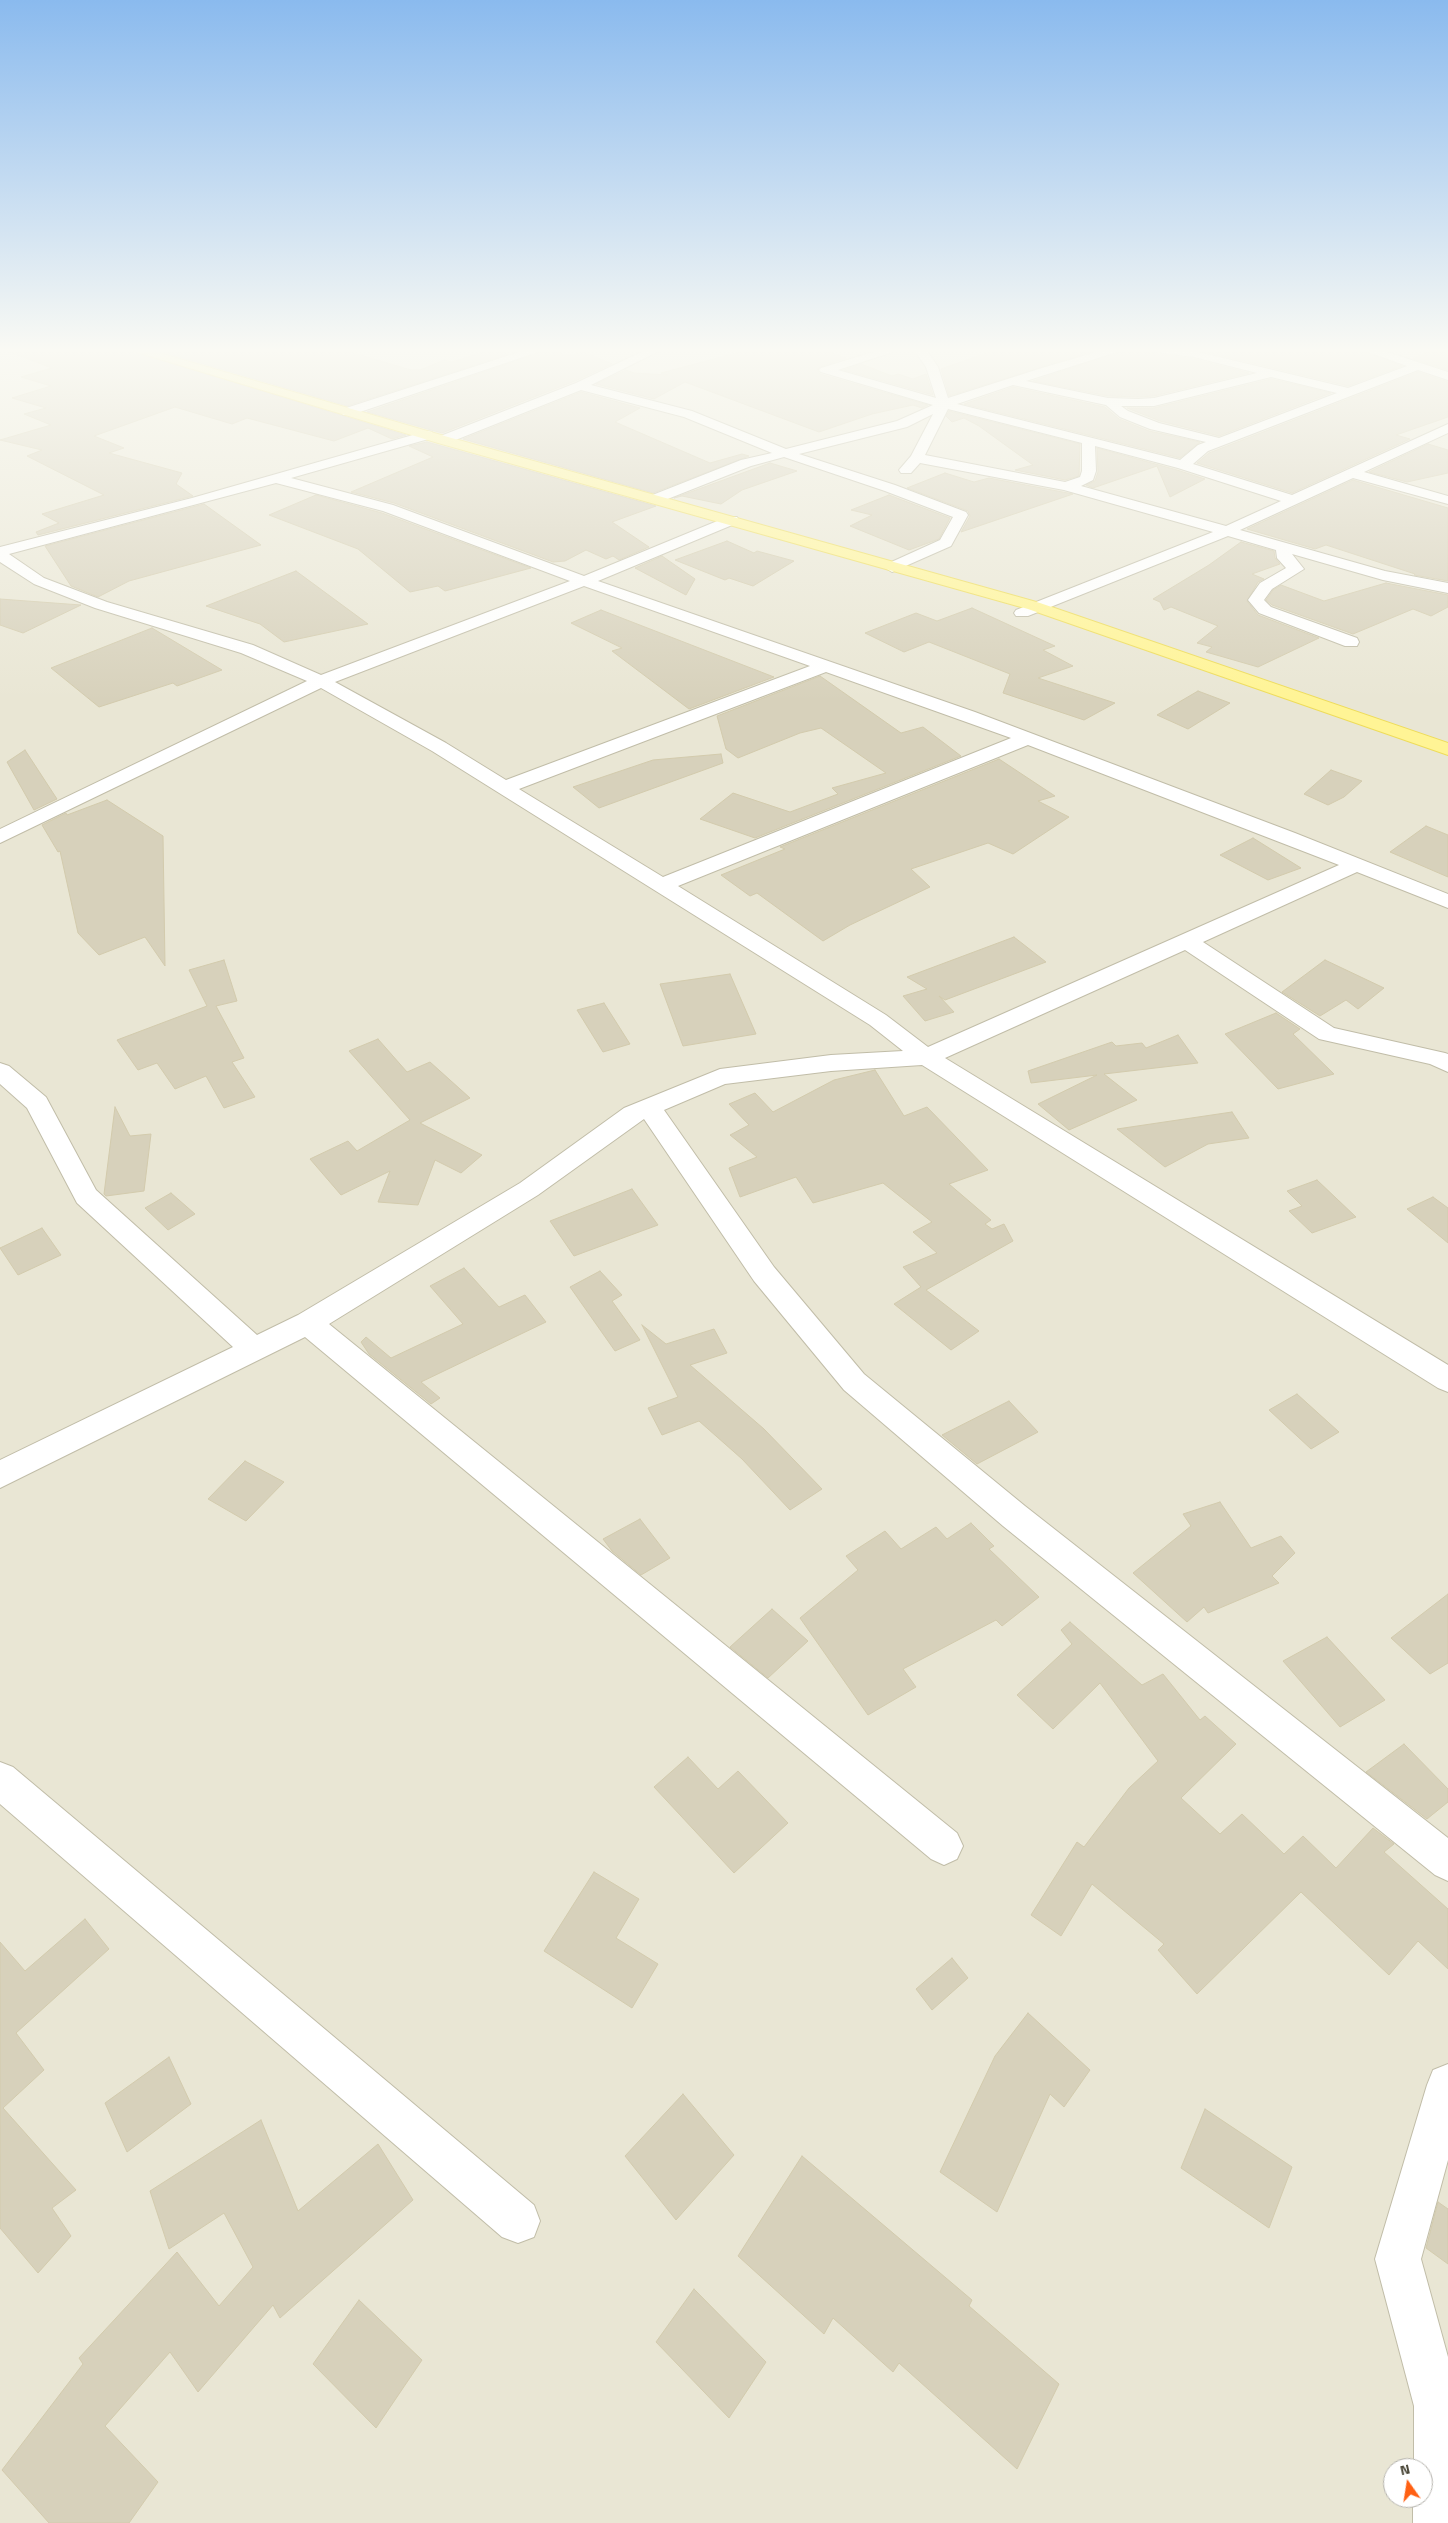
<!DOCTYPE html>
<style>
body{margin:0}
#map{position:relative;width:1448px;height:2523px;overflow:hidden;background:#f5f3e6;font-family:"Titillium Web",sans-serif}
canvas{display:block}
.north{position:absolute;left:1383px;top:2458px;width:50px;height:50px;box-sizing:border-box;background:#fff;border:1px solid #b6b4ae;border-radius:50%;rotate:347deg;font-size:14px;font-weight:700;line-height:20px;text-align:center;color:#484435}
.north::after{content:'';display:block;margin:auto;width:18px;height:22px;background:#ff6013;clip-path:polygon(50% 0,100% 100%,50% 72%,0 100%)}
</style>
<div id="map">
<canvas width="1448" height="2523"></canvas>
<div class="north">N</div>
</div>
<script>
const ctx = document.querySelector('canvas').getContext('2d');
ctx.lineJoin = 'round';
function fillPath(path, color) { ctx.fillStyle = color; ctx.fill(path, 'evenodd'); }
const poly = rows => new Path2D(rows.map(r => 'M' + r).join(''));
function strokePath(path, color, width, dash) { ctx.strokeStyle = color; ctx.lineWidth = width; ctx.lineCap = dash ? 'butt' : 'round'; ctx.setLineDash(dash || []); ctx.stroke(path); }
fillPath(poly([
 [0,348,1448,348,1448,2523,0,2523],
 [1393,2468,1423,2468,1423,2498,1393,2498]
]), '#e9e6d4');
const building = poly([
 [8,348,121,348,406,435,392,439,368,428,334,441,247,418,232,424,175,407,94,436,124,448,109,453,182,473,176,484,193,496,38,535,36,532,59,523,42,514,104,495,27,456,42,450,0,440,51,425,24,414,46,408,12,398,51,386,21,377,52,368,7,351,8,348],
 [149,348,337,348,411,370,420,370,444,360,452,362,493,349,509,354,347,406,149,348],
 [755,348,818,348,846,358,820,367,817,370,820,374,928,405,922,408,913,405,872,414,819,432,685,382,654,399,596,384,626,370,634,373,668,375,661,373,755,348],
 [1001,348,1103,348,949,396,941,369,1001,348],
 [1131,348,1140,348,1148,353,1194,359,1249,373,1154,396,1138,397,1108,396,1033,381,1131,348],
 [1178,348,1355,348,1402,366,1348,386,1194,349,1178,348],
 [1435,348,1448,348,1448,370,1413,359,1435,348],
 [551,349,567,356,584,352,612,364,575,381,442,433,367,412,551,349],
 [861,364,892,376,898,374,913,379,926,374,933,395,844,370,861,364],
 [1418,372,1448,382,1448,417,1396,435,1410,439,1292,493,1197,463,1209,453,1418,372],
 [1271,379,1331,393,1219,436,1160,421,1127,408,1154,408,1271,379],
 [1013,387,1105,407,1119,419,1149,431,1200,442,1180,458,964,404,1013,387],
 [581,392,640,408,615,422,710,463,742,454,749,456,653,493,463,439,581,392],
 [949,411,1080,444,1079,476,1065,480,1015,470,1033,465,979,426,964,418,952,422,946,416,949,411],
 [427,442,656,506,612,522,649,547,619,560,613,556,606,559,586,550,565,561,553,562,394,503,351,492,433,457,409,446,427,442],
 [1428,444,1448,450,1448,473,1407,482,1369,472,1428,444],
 [1097,448,1177,470,1205,479,1170,497,1157,466,1093,488,1086,485,1095,481,1098,472,1097,448],
 [770,463,797,471,742,490,721,504,682,496,674,498,770,463],
 [945,473,974,482,989,478,1073,494,961,532,970,516,968,511,907,488,945,473],
 [1353,480,1448,508,1448,581,1414,575,1415,574,1326,545,1315,549,1247,529,1353,480],
 [316,495,382,513,531,568,445,591,438,586,410,592,358,549,269,515,316,495],
 [889,495,950,518,939,539,909,550,850,526,872,515,851,510,889,495],
 [204,504,261,545,129,581,98,597,71,586,45,546,204,504],
 [727,541,754,553,757,551,794,561,753,586,729,578,725,580,675,560,727,541],
 [1241,542,1274,551,1275,558,1280,564,1252,574,1264,579,1258,582,1247,601,1258,615,1319,638,1258,667,1206,652,1212,647,1197,643,1218,626,1171,607,1164,610,1160,602,1153,599,1209,565,1241,542],
 [662,556,695,579,686,595,635,568,662,556],
 [296,571,368,624,284,642,260,624,206,606,296,571],
 [1386,583,1448,595,1448,607,1431,616,1413,609,1353,634,1272,605,1266,600,1273,590,1281,585,1324,601,1386,583],
 [0,599,81,605,23,633,0,625,0,599],
 [972,608,1055,646,1043,650,1073,666,1038,678,1115,703,1084,720,1003,693,1010,674,929,642,904,652,865,633,916,613,937,621,972,608],
 [601,610,774,677,689,709,612,651,622,648,571,623,601,610],
 [152,628,222,670,177,686,173,683,99,707,51,668,152,628],
 [820,676,901,733,923,727,961,756,755,838,700,819,733,793,790,812,838,794,832,788,886,773,821,728,800,733,738,758,726,749,717,716,820,676],
 [1198,691,1230,703,1188,729,1157,715,1198,691],
 [25,750,57,799,34,810,7,762,25,750],
 [721,754,723,763,599,808,573,787,653,760,721,754],
 [999,759,1055,796,1038,801,1069,817,1013,854,988,843,911,869,930,887,850,925,823,941,757,893,750,896,721,875,785,849,780,847,999,759],
 [1331,770,1362,781,1344,797,1328,805,1304,794,1331,770],
 [107,800,163,836,165,966,145,937,99,955,78,933,60,851,58,852,42,825,66,813,67,815,107,800],
 [1426,826,1448,835,1448,877,1390,852,1426,826],
 [1253,838,1301,868,1268,880,1220,855,1253,838],
 [1014,937,1046,962,945,1000,939,996,954,1012,925,1021,903,996,927,989,907,977,1014,937],
 [224,960,237,1001,216,1006,244,1058,232,1062,255,1097,224,1108,206,1076,175,1089,157,1063,138,1070,117,1040,207,1006,189,970,224,960],
 [1325,960,1384,988,1358,1009,1346,1000,1320,1016,1282,992,1325,960],
 [730,974,756,1034,683,1046,660,984,730,974],
 [604,1003,630,1044,603,1052,577,1010,604,1003],
 [1276,1013,1300,1029,1293,1034,1334,1074,1278,1089,1225,1034,1276,1013],
 [1178,1035,1198,1063,1104,1074,1137,1100,1069,1130,1038,1104,1097,1075,1031,1083,1028,1071,1112,1042,1116,1046,1142,1043,1146,1048,1178,1035],
 [378,1039,407,1072,430,1062,470,1098,420,1123,482,1155,461,1173,435,1160,418,1205,378,1202,390,1171,341,1195,310,1159,348,1141,357,1151,410,1120,349,1051,378,1039],
 [875,1070,904,1116,927,1107,988,1170,949,1184,991,1220,985,1224,992,1229,1004,1224,1013,1241,926,1290,979,1331,951,1350,894,1304,921,1287,903,1267,937,1253,913,1232,932,1222,883,1183,813,1203,796,1177,740,1197,729,1168,757,1157,730,1135,749,1125,729,1104,755,1093,773,1112,834,1080,875,1070],
 [115,1107,130,1136,151,1134,144,1191,106,1196,104,1194,115,1107],
 [1232,1112,1249,1138,1208,1144,1165,1167,1117,1129,1232,1112],
 [1317,1180,1356,1217,1312,1233,1289,1211,1302,1206,1287,1191,1317,1180],
 [632,1189,658,1225,574,1256,550,1221,632,1189],
 [171,1193,195,1214,168,1230,145,1208,171,1193],
 [1433,1197,1448,1208,1448,1243,1407,1209,1433,1197],
 [42,1228,61,1255,18,1275,0,1248,42,1228],
 [464,1268,499,1307,525,1295,546,1322,421,1382,440,1398,431,1404,369,1354,361,1342,366,1337,391,1358,463,1324,430,1286,464,1268],
 [600,1271,622,1295,612,1301,640,1340,615,1351,570,1287,600,1271],
 [642,1325,666,1344,714,1329,727,1353,690,1365,764,1429,822,1489,790,1510,742,1459,699,1421,662,1435,648,1408,678,1397,642,1325],
 [1297,1394,1339,1432,1311,1449,1269,1410,1297,1394],
 [1009,1401,1038,1432,977,1464,942,1435,1009,1401],
 [245,1461,284,1482,246,1521,208,1499,245,1461],
 [1220,1502,1251,1548,1281,1536,1295,1553,1272,1576,1279,1583,1208,1613,1204,1607,1187,1622,1133,1573,1191,1526,1183,1514,1220,1502],
 [640,1519,670,1558,641,1575,612,1551,603,1539,640,1519],
 [971,1523,994,1546,989,1549,1039,1597,1002,1626,996,1620,903,1669,916,1687,868,1715,800,1618,858,1570,846,1556,885,1531,901,1549,936,1527,947,1539,971,1523],
 [1448,1594,1448,1663,1430,1674,1391,1638,1448,1594],
 [772,1609,808,1641,768,1678,730,1647,772,1609],
 [1070,1622,1142,1685,1163,1674,1200,1720,1205,1716,1236,1744,1181,1798,1220,1834,1242,1814,1284,1854,1303,1836,1336,1868,1373,1828,1394,1844,1384,1852,1448,1909,1448,1969,1418,1941,1389,1975,1301,1892,1197,1994,1158,1950,1164,1944,1092,1884,1061,1936,1031,1915,1077,1842,1084,1847,1129,1788,1158,1761,1100,1683,1053,1729,1017,1695,1072,1644,1061,1630,1070,1622],
 [1327,1637,1385,1700,1340,1727,1283,1661,1327,1637],
 [1404,1744,1448,1789,1448,1802,1427,1819,1366,1772,1404,1744],
 [688,1757,718,1789,738,1771,788,1823,734,1873,654,1787,688,1757],
 [594,1872,639,1899,616,1938,658,1964,632,2008,544,1951,594,1872],
 [85,1919,109,1949,16,2033,44,2070,3,2108,76,2190,52,2208,71,2236,38,2273,0,2228,0,1942,25,1971,85,1919],
 [952,1958,968,1978,932,2010,916,1989,952,1958],
 [1028,2013,1090,2070,1064,2107,1050,2094,997,2212,940,2172,995,2056,1028,2013],
 [169,2057,191,2104,127,2152,105,2103,169,2057],
 [683,2094,734,2155,676,2220,625,2156,683,2094],
 [1205,2109,1292,2167,1269,2228,1181,2168,1205,2109],
 [261,2120,298,2211,378,2144,413,2200,280,2318,273,2305,198,2392,170,2352,105,2426,158,2482,129,2523,49,2523,2,2470,83,2364,79,2358,177,2252,219,2306,253,2267,224,2213,169,2249,150,2191,261,2120],
 [802,2156,972,2300,969,2306,1059,2384,1017,2469,899,2363,893,2372,833,2318,824,2334,738,2256,802,2156],
 [1438,2202,1448,2209,1448,2264,1426,2248,1438,2202],
 [694,2289,766,2362,729,2418,656,2342,694,2289],
 [359,2300,422,2360,376,2428,313,2364,359,2300]
]);
fillPath(building, '#d7d1bb');
strokePath(building, '#d3cbad', 1);
const minor = poly([
 [532,348,550,348,351,415,343,415,341,412,343,409,532,348],
 [650,348,665,348,591,385,692,411,786,449,897,421,933,405,821,372,819,370,821,368,886,348,905,348,838,370,936,398,926,367,913,348,925,348,938,367,948,398,1042,368,1110,348,1129,348,1026,381,1108,398,1138,399,1154,398,1257,373,1194,357,1148,351,1142,348,1194,351,1348,388,1407,366,1357,348,1375,348,1448,372,1448,380,1418,370,1208,451,1193,464,1292,495,1448,424,1448,433,1364,472,1448,496,1448,504,1353,478,1240,530,1385,571,1448,583,1448,593,1383,580,1292,554,1304,569,1272,589,1264,600,1271,607,1357,638,1359,642,1357,646,1345,646,1259,613,1248,600,1260,583,1286,568,1277,558,1276,550,1228,536,1028,616,1016,616,1014,613,1016,610,1213,532,1064,490,920,463,911,473,901,473,899,470,911,456,933,414,907,427,799,454,895,485,966,512,968,515,951,546,892,572,884,567,887,564,940,540,953,517,885,491,784,457,751,466,660,502,650,502,648,499,650,496,741,460,772,453,684,417,581,390,448,443,443,444,436,440,438,437,576,383,650,348],
 [1271,377,1337,393,1219,438,1159,423,1128,411,1121,406,1154,406,1271,377],
 [1013,385,1106,405,1120,417,1150,429,1206,442,1198,445,1180,460,957,404,1013,385],
 [948,409,1082,443,1082,471,1080,477,1065,482,925,455,948,409],
 [1095,446,1178,468,1281,501,1226,526,1081,486,1093,480,1096,471,1095,446],
 [427,431,432,432,433,435,432,438,291,478,393,505,584,576,727,517,737,517,739,520,737,523,598,581,975,712,1295,833,1448,894,1448,908,1357,872,1203,942,1334,1028,1445,1053,1448,1054,1448,1072,1430,1064,1319,1039,1185,950,945,1058,1448,1365,1448,1392,1438,1388,922,1065,831,1071,725,1084,664,1110,774,1267,864,1374,1025,1506,1448,1838,1448,1881,1435,1875,1003,1526,844,1390,754,1281,644,1119,538,1195,329,1324,957,1833,963,1846,957,1859,944,1865,931,1859,305,1337,0,1488,0,1460,233,1347,77,1203,27,1108,0,1084,0,1063,9,1066,46,1097,96,1190,257,1335,298,1315,520,1183,624,1108,720,1069,831,1055,903,1051,870,1025,432,751,321,688,0,843,0,829,307,681,241,653,95,608,34,584,0,562,0,547,192,498,427,431],
 [276,483,383,511,570,581,321,675,253,645,107,602,44,578,9,554,276,483],
 [584,586,810,666,506,780,446,743,335,682,584,586],
 [826,672,1011,738,663,877,519,789,826,672],
 [1028,745,1339,865,928,1047,886,1015,678,886,1028,745],
 [0,1762,13,1767,534,2205,540,2221,534,2237,518,2243,502,2237,0,1804,0,1762],
 [1448,2064,1448,2160,1421,2259,1448,2357,1448,2523,1413,2523,1413,2498,1423,2498,1423,2468,1414,2468,1414,2406,1375,2259,1427,2085,1433,2070,1448,2064]
]);
const major = poly([
 [123,348,142,348,448,437,1040,603,1448,743,1448,755,1028,609,438,443,123,348]
]);
strokePath(minor, '#c1bda8', 2);
strokePath(major, '#eedc5b', 2);
fillPath(minor, '#fff');
fillPath(major, '#fff495');
const sky = ctx.createLinearGradient(0, 0, 0, 701);
sky.addColorStop(0, '#8abaee');
sky.addColorStop(0.5, '#fafaf4');
sky.addColorStop(1, '#fafaf400');
ctx.fillStyle = sky;
ctx.fillRect(0, 0, 1448, 701);
</script>
